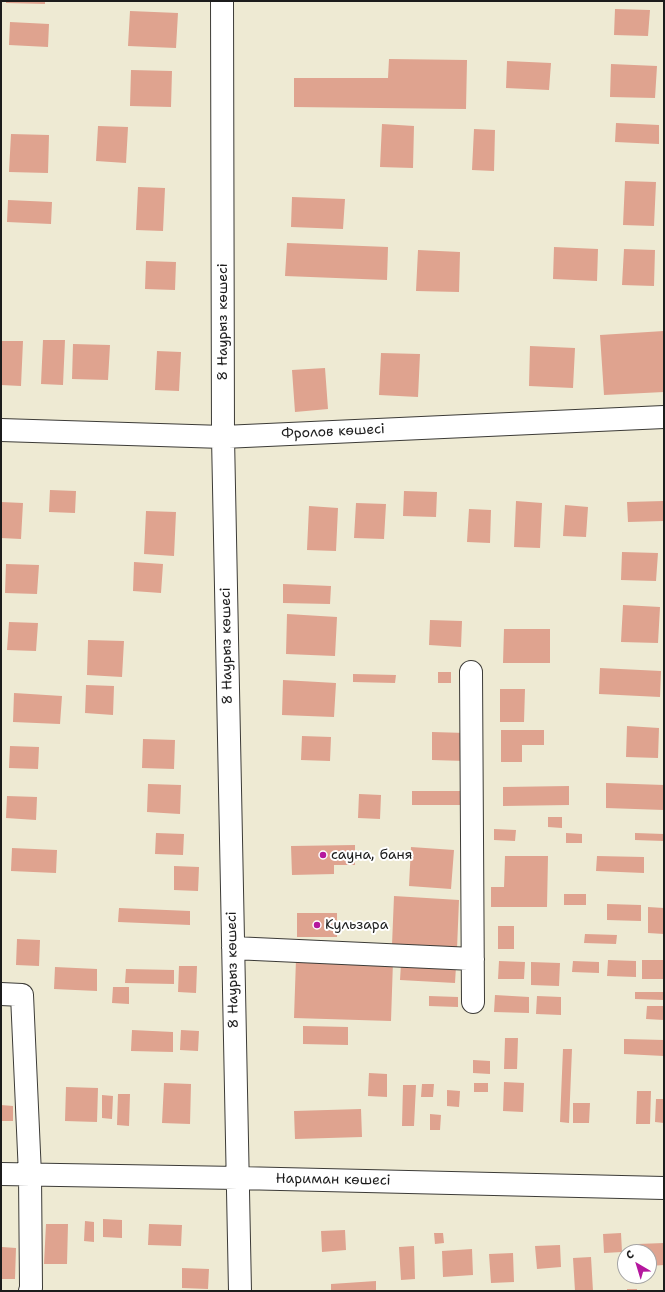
<!DOCTYPE html>
<meta charset="utf-8">
<style>
body{margin:0}
#map{position:relative;width:665px;height:1292px;overflow:hidden;background:#eeead3;font-family:"Shantell Sans",sans-serif}
canvas{display:block}
.frame{position:absolute;inset:0;border:2px solid #1c1c1c;pointer-events:none}
.north{position:absolute;left:617px;top:1244px;width:40px;height:40px;box-sizing:border-box;background:#fff;border:1px solid #a4a4a4;border-radius:50%;rotate:322deg;font-size:11px;font-weight:700;line-height:16px;text-align:center;color:#1c1c1c}
.north::after{content:'';display:block;margin:auto;width:14px;height:18px;background:#b5179e;clip-path:polygon(50% 0,100% 100%,50% 72%,0 100%)}
</style>
<div id="map">
<canvas width="665" height="1292"></canvas>
<div class="frame"></div>
<div class="north">С</div>
</div>
<script>
const ctx = document.querySelector('canvas').getContext('2d');
ctx.lineJoin = 'round';
function fillPath(path, color) { ctx.fillStyle = color; ctx.fill(path, 'evenodd'); }
const poly = rows => new Path2D(rows.map(r => 'M' + r).join(''));
function strokePath(path, color, width, dash) { ctx.strokeStyle = color; ctx.lineWidth = width; ctx.lineCap = dash ? 'butt' : 'round'; ctx.setLineDash(dash || []); ctx.stroke(path); }
function write(font, color, halo, rows, align = 'center') {
  ctx.font = font + ' "Shantell Sans",sans-serif'; ctx.lineWidth = 4; ctx.setLineDash([]); ctx.textBaseline = 'middle'; ctx.strokeStyle = halo; ctx.fillStyle = color; for (const [text, x, y, turn = 0] of rows) {
    ctx.save(); ctx.translate(x, y); ctx.rotate((+turn || 0) * Math.PI / 180); ctx.textAlign = isNaN(turn) ? turn : align; if (halo) ctx.strokeText(text, 0, 0); ctx.fillText(text, 0, 0); ctx.restore();
  }
}
fillPath(poly([
 [6,1,45,1,45,4,6,3],
 [615,9,650,10,648,36,614,35],
 [130,11,178,13,176,48,128,46],
 [10,22,49,24,48,47,9,45],
 [389,59,467,60,466,109,294,107,294,78,388,78],
 [507,61,551,63,549,90,506,88],
 [611,64,657,66,655,98,610,97],
 [131,70,172,71,171,107,130,106],
 [616,123,659,125,659,144,615,142],
 [382,124,414,126,413,168,380,167],
 [98,126,128,127,126,163,96,161],
 [474,129,495,130,494,171,472,170],
 [11,134,49,135,48,173,9,172],
 [625,181,656,182,654,226,623,225],
 [138,187,165,188,163,231,136,230],
 [292,197,345,199,343,229,291,227],
 [8,200,52,202,51,224,7,222],
 [287,243,388,247,387,280,285,276],
 [554,247,598,249,597,281,553,279],
 [624,249,655,250,654,286,622,285],
 [418,250,460,252,459,292,416,291],
 [146,261,176,262,175,290,145,289],
 [664,331,664,392,604,395,600,335],
 [43,340,65,340,63,385,41,384],
 [1,341,23,341,21,386,1,385],
 [73,344,110,345,108,380,72,379],
 [530,346,575,348,573,388,529,386],
 [157,351,181,352,179,391,155,390],
 [381,353,420,354,418,397,379,395],
 [325,368,328,409,295,412,292,370],
 [50,490,76,491,75,513,49,512],
 [404,491,437,492,436,517,403,516],
 [516,501,542,503,540,548,514,547],
 [664,501,664,521,628,522,627,502],
 [1,502,23,503,21,539,1,538],
 [356,503,386,504,384,539,354,538],
 [565,505,588,507,586,537,563,536],
 [309,506,338,508,336,551,307,550],
 [469,509,491,510,490,543,467,542],
 [146,511,176,512,174,556,144,554],
 [622,552,658,553,656,581,621,580],
 [134,562,163,564,161,593,133,591],
 [6,564,39,565,37,594,5,593],
 [283,584,331,586,330,604,283,603],
 [623,605,660,607,658,643,621,642],
 [287,614,337,617,335,656,286,654],
 [430,620,462,621,461,647,429,645],
 [9,622,38,623,36,651,7,650],
 [504,629,550,629,550,663,503,663],
 [88,640,124,641,122,677,87,675],
 [600,668,661,671,660,697,599,694],
 [438,672,451,672,451,683,438,683],
 [353,674,396,675,395,683,353,682],
 [283,680,336,683,334,717,282,715],
 [86,685,114,686,113,715,85,713],
 [500,689,525,689,524,722,500,722],
 [14,693,62,696,60,724,13,722],
 [627,726,659,728,658,758,626,757],
 [501,730,544,730,544,745,522,745,522,762,501,762],
 [432,732,466,733,465,761,432,760],
 [302,736,331,737,330,761,301,760],
 [143,739,175,740,174,769,142,768],
 [10,746,39,747,38,769,9,768],
 [606,783,664,785,664,810,606,808],
 [148,784,181,785,180,814,147,812],
 [569,786,569,805,503,806,503,787],
 [412,791,463,791,462,805,412,805],
 [359,794,381,795,380,819,358,818],
 [7,796,37,797,36,820,6,818],
 [548,817,562,817,562,828,548,827],
 [494,829,516,830,515,841,494,840],
 [156,833,184,834,183,855,155,854],
 [566,833,582,834,582,843,566,843],
 [635,833,664,834,664,841,635,840],
 [355,845,355,865,334,865,334,874,292,875,291,846],
 [411,847,454,850,451,889,409,886],
 [12,848,57,850,56,873,11,871],
 [505,856,548,856,547,907,491,907,491,887,504,887],
 [597,856,644,857,644,873,596,871],
 [174,866,199,867,198,891,174,890],
 [564,894,586,894,586,905,564,905],
 [394,896,459,900,457,949,392,945],
 [607,904,641,905,641,921,607,920],
 [648,907,664,908,664,934,648,933],
 [119,908,190,911,190,925,118,922],
 [297,913,337,913,337,937,297,937],
 [498,926,514,926,514,949,498,949],
 [585,934,617,935,616,944,584,943],
 [17,939,40,940,39,966,16,965],
 [296,959,393,961,391,1021,294,1018],
 [608,960,636,961,636,977,607,976],
 [642,960,664,960,664,979,642,979],
 [499,961,525,962,524,979,498,979],
 [573,961,599,962,599,973,572,972],
 [531,962,560,963,559,986,531,985],
 [401,964,456,966,455,983,400,980],
 [179,966,197,966,196,993,178,992],
 [55,967,97,969,97,991,54,989],
 [126,969,174,970,174,984,125,983],
 [113,987,129,987,129,1004,112,1003],
 [635,992,664,992,664,1000,635,999],
 [495,995,529,997,529,1013,494,1012],
 [429,996,458,997,458,1007,429,1006],
 [537,996,561,997,561,1015,536,1014],
 [647,1006,664,1006,664,1020,646,1019],
 [303,1026,348,1027,348,1045,303,1044],
 [132,1030,173,1032,173,1052,131,1051],
 [181,1030,199,1031,198,1051,180,1050],
 [505,1038,518,1038,517,1069,504,1069],
 [624,1039,664,1040,664,1056,624,1054],
 [563,1049,572,1049,569,1123,560,1122],
 [473,1060,490,1061,490,1074,473,1073],
 [369,1073,387,1074,387,1097,368,1096],
 [504,1082,524,1083,523,1112,503,1111],
 [164,1083,191,1084,190,1124,162,1123],
 [474,1083,488,1083,488,1092,474,1092],
 [422,1084,434,1084,433,1097,421,1097],
 [403,1085,416,1085,414,1126,402,1126],
 [66,1087,98,1088,97,1122,65,1121],
 [447,1090,460,1091,459,1107,447,1106],
 [637,1091,651,1091,650,1124,636,1124],
 [118,1094,130,1094,129,1126,117,1125],
 [102,1095,113,1096,112,1119,102,1118],
 [656,1099,664,1099,664,1123,655,1122],
 [573,1103,590,1103,589,1123,573,1123],
 [1,1105,13,1106,13,1121,1,1121],
 [361,1109,362,1137,295,1139,294,1111],
 [430,1114,441,1115,440,1130,430,1130],
 [103,1219,122,1220,122,1238,103,1237],
 [85,1221,94,1222,94,1242,84,1241],
 [46,1224,68,1224,67,1264,44,1264],
 [149,1224,182,1225,181,1246,148,1245],
 [345,1230,346,1250,322,1252,321,1231],
 [434,1233,443,1233,444,1243,435,1244],
 [621,1233,622,1252,604,1253,603,1234],
 [664,1243,664,1265,649,1266,649,1252,639,1252,638,1244],
 [560,1245,561,1267,537,1269,535,1246],
 [414,1246,415,1279,401,1280,399,1247],
 [2,1247,16,1248,15,1279,1,1279],
 [472,1249,473,1275,443,1277,442,1251],
 [513,1253,514,1282,491,1283,489,1254],
 [591,1257,593,1291,575,1291,573,1258],
 [182,1268,209,1269,208,1289,182,1288],
 [376,1281,376,1291,331,1291,331,1284],
 [627,1289,637,1289,637,1291,627,1291]
]), '#dfa38f');
const minor = poly([
 [222,1,223,437,240,1291],
 [1,430,223,437,664,417],
 [471,672,473,1002],
 [233,948,473,959],
 [1,994,22,995,30,1175,31,1288,30,1291],
 [1,1174,238,1178,664,1188]
]);
strokePath(minor, '#3c3b37', 24);
strokePath(minor, '#fff', 22);
for (const [x, y, r, color] of [
 [323,855,4,"#b5179e"],
 [317,925,4,"#b5179e"]
]) { const dot = new Path2D(); dot.arc(x, y, r, 0, 2 * Math.PI); ctx.fillStyle = color; ctx.fill(dot); strokePath(dot, '#fff', 1.5); }
write('14px', '#1c1c1c', '#fff', [
 ["8 Наурыз көшесі",223,322,-90],
 ["Фролов көшесі",333,432,-3],
 ["8 Наурыз көшесі",227,646,-91],
 ["8 Наурыз көшесі",233,970,-91],
 ["Нариман көшесі",333,1180,1]
]);
write('14px', '#1c1c1c', '#fff', [
 ["сауна, баня",331,855],
 ["Кульзара",325,925]
], 'left');
</script>
